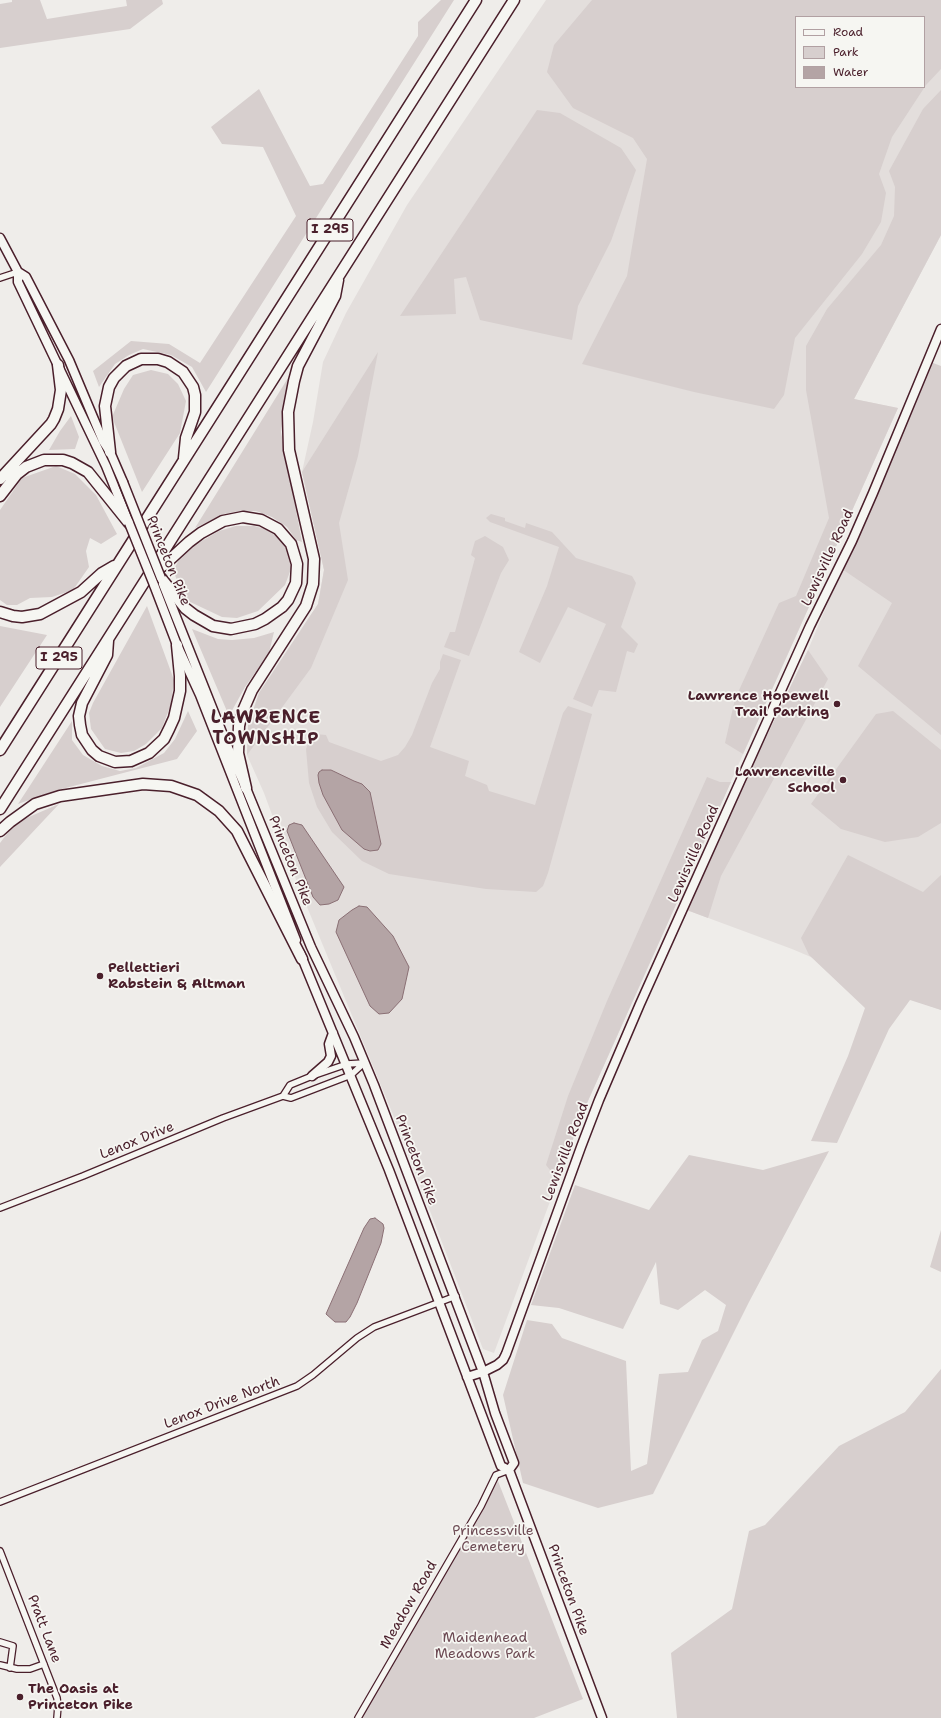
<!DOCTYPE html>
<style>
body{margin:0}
#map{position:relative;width:941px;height:1718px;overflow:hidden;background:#efedea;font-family:"Shantell Sans",sans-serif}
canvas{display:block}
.legend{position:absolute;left:795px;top:16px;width:130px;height:72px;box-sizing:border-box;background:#f6f6f2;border:1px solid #b1a0a2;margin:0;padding:5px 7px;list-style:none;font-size:12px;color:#4a1f2b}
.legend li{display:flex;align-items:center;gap:8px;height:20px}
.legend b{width:20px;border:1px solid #b1a0a2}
</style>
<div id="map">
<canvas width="941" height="1718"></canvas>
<ul class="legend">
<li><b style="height:5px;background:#f6f6f2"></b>Road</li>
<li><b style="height:11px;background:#d7cfce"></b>Park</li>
<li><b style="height:11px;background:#b4a4a5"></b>Water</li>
</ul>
</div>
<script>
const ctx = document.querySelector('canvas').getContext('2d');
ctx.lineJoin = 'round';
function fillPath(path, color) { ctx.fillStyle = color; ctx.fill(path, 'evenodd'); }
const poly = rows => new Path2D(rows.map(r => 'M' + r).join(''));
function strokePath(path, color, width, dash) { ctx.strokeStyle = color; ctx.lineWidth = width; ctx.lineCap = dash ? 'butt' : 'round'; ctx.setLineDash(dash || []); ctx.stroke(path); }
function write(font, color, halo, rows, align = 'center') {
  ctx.font = font + ' "Shantell Sans",sans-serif'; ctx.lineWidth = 3.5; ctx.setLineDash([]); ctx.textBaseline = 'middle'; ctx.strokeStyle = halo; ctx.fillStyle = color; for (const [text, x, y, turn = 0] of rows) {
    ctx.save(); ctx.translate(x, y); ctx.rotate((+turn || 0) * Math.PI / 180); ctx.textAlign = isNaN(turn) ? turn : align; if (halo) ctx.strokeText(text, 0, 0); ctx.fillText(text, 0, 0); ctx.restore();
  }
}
fillPath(poly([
 [546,0,941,0,941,235,854,399,898,408,583,1112,494,1353,483,1349,392,1112,300,890,264,793,247,755,248,725,259,693,318,604,324,570,302,472,313,422,323,362,346,313,407,205],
 [796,17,924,17,924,87,796,87],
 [941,366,941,1010,910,999,792,949,684,909,808,650,913,400]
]), '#e3dedc');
fillPath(poly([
 [12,0,40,0,47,19,127,6,126,0,162,0,163,4,130,29,0,48,0,4,12,2],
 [441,0,454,0,206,392,192,367,171,355,143,349,129,355,115,364,99,387,93,371,131,341,169,344,200,363,296,216,263,147,222,144,211,127,259,89,310,186,323,184,418,36,418,22],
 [592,0,941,0,941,69,926,85,892,137,879,174,886,193,881,222,862,254,795,338,784,395,774,409,694,392,582,364,627,276,647,159,633,138,573,108,547,72,554,45],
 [796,17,924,17,924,87,796,87],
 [941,90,941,235,854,399,898,408,743,754,725,743,735,699,779,603,796,596,829,518,806,390,806,346,827,309,881,245,894,216,895,187,889,171,923,109],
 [537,110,560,113,621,148,636,170,611,241,578,306,572,340,480,320,466,277,454,279,456,314,400,316],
 [378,352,358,456,339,523,348,580,311,668,247,755,248,725,259,693,318,604,324,570,302,472],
 [928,361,941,366,941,735,858,666,892,603,842,569],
 [151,370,168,374,178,384,186,401,180,433,142,492,112,417,124,389,133,375],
 [288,378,281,432,302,542,296,540,287,527,272,517,256,511,239,511,224,514,195,528],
 [71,416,79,437,75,449,49,450,60,431],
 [56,466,75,474,96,495,117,534,101,544,90,538,86,551,89,567,73,590,52,597,30,598,17,605,7,605,0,600,0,510,22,478],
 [491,514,505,518,505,521,525,528,526,523,552,532,576,558,632,576,636,583,621,627,638,644,634,653,627,651,616,692,599,690,592,707,573,699,606,624,568,607,540,663,519,652,547,586,559,547,490,522,486,518],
 [236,526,254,526,265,529,275,535,283,543,289,554,291,569,285,585,258,611,237,618,222,617,186,600,173,571,183,552,219,531],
 [485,536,503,547,509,560,501,573,469,656,444,647,450,632,455,632,475,558,471,555,475,541],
 [147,606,174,680,171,704,162,728,146,744,134,751,121,753,105,749,91,729,89,713,93,703],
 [0,626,47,635,0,707],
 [192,629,218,639,232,640,254,638,274,632,269,653,245,687,229,716],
 [808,650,828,679,721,876,708,918,684,909],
 [443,654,461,660,430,747,469,761,465,776,487,785,489,791,535,805,563,713,568,706,592,714,548,873,543,886,536,892,486,889,389,874,362,861,332,832,317,807,309,783,306,749,310,739,316,734,326,735,329,742,381,761,398,755,405,747,412,735,432,683,440,669,440,662],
 [188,711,197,731,177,759,54,791,18,804,72,721,72,740,83,755,102,766,120,771,136,768,164,753,175,739],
 [893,711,941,750,941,823,918,837,885,842,841,829,811,804,876,714],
 [707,777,720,782,731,782,583,1112,558,1180,546,1165,568,1096,607,1001],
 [59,804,0,867,0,843,15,823],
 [848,855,923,892,941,875,941,1010,910,1000,889,1029,837,1143,811,1141,848,1056,865,1008,809,955,801,938],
 [829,1151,749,1302,653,1494,598,1508,523,1483,503,1395,527,1320,552,1324,562,1338,626,1361,631,1471,647,1464,659,1374,688,1372,702,1340,718,1331,726,1305,705,1290,678,1310,660,1304,656,1262,623,1329,559,1308,531,1305,575,1185,649,1210,689,1155,763,1170],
 [941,1230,941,1272,930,1267],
 [941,1369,941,1718,677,1718,671,1653,732,1609,749,1531,765,1525,839,1446,905,1412],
 [498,1481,583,1699,534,1718,361,1718]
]), '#d7cfce');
const water = poly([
 [322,770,331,770,354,781,362,784,370,792,381,844,378,850,370,851,364,849,342,830,323,795,319,783,318,775,319,772,322,770],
 [294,823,302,825,344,887,338,900,329,904,320,905,313,897,287,831,289,825,294,823],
 [359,906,367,907,393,936,409,967,402,999,389,1013,379,1014,370,1006,336,932,339,920,352,910,359,906],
 [375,1218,383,1224,384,1228,381,1243,357,1303,350,1317,346,1322,335,1322,326,1314,364,1228,370,1219,375,1218]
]);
fillPath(water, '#b4a4a5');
strokePath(water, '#8a6f74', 1);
const street = poly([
 [0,278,18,272],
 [283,1096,291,1098,351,1075,364,1063],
 [0,1208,83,1176,223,1118,283,1096,290,1085,312,1076,347,1064,364,1063],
 [0,1502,297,1386,313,1375,357,1338,374,1327,456,1296],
 [0,1551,57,1698,58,1706,57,1718],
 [0,1642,13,1646,10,1668],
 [0,1665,17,1669,30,1669,44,1664],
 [358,1718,481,1506,496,1475,509,1470]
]);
const secondary = poly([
 [0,238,18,272,18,282,106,466,127,518],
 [18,272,26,277,69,360,103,441,110,452,123,482],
 [163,584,229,750,246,788,311,947,354,1037,374,1085,483,1372,495,1413,514,1463,509,1470],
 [154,585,177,645,200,695,296,940],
 [300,953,389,1170,501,1466,509,1470,602,1718],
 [312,1076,328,1062,331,1056,329,1044,333,1033],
 [467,1377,483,1372,497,1365,503,1360,506,1354,581,1147,599,1100,640,1004,810,626,852,541,873,493,941,329]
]);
const highway = poly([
 [110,452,105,406,109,387,114,378,126,366,141,359,158,359,168,362,183,372,193,387,195,395,195,412,186,438,184,458],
 [0,479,51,424,54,419,58,409,61,390,58,365],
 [0,496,17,474,26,467,44,460,63,460,72,463,88,472,129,523],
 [150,574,164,565,189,542,201,533,223,521,243,517,261,520,278,529,291,544,297,564,296,583,288,600,282,607,265,619,255,624,231,629,213,626,194,615,185,608,161,578],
 [0,612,13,616,22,617,40,614,81,592,102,573,114,566],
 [108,641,107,655,82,703,79,716,80,725,82,735,92,750,99,756,115,762,131,761,149,753,164,739,169,729,174,718,180,691,180,676,177,645],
 [0,750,476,0],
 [246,788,238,753,239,726,242,713,252,690,306,606,313,584,314,559,289,450,288,412,294,381,298,366,335,296,338,280],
 [0,809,514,0],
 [0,831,10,822,35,804,60,796,143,784,171,786,197,795,219,811,237,831,302,959]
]);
strokePath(street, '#4a1f2b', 8);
strokePath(secondary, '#4a1f2b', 11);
strokePath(highway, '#4a1f2b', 13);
strokePath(street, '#f6f6f2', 5.5);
strokePath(secondary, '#f6f6f2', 8);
strokePath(highway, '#f6f6f2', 10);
const secondaryBridge = poly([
 [123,482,161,578],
 [129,523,154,585]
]);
strokePath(secondaryBridge, '#4a1f2b', 11, []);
strokePath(secondaryBridge, '#f6f6f2', 8);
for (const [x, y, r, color] of [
 [837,704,4,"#4a1f2b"],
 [843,780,4,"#4a1f2b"],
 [100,976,4,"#4a1f2b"],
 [20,1697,4,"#4a1f2b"]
]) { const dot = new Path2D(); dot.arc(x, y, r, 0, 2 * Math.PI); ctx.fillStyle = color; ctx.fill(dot); strokePath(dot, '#f6f6f2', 1.5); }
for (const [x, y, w] of [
 [330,230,46],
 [59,658,46]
]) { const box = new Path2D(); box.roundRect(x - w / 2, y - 11, w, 22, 3); ctx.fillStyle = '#f6f6f2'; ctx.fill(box); strokePath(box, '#4a1f2b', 1); }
write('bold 13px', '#4a1f2b', null, [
 ["I 295",330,230],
 ["I 295",59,658]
]);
write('14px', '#4a1f2b', '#f6f6f2', [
 ["Lewisville Road",828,558,-65],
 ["Princeton Pike",168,561,68],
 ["Lewisville Road",694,854,-66],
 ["Princeton Pike",290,861,68],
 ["Lenox Drive",137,1141,-22],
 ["Lewisville Road",566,1152,-69],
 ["Princeton Pike",416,1160,69],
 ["Lenox Drive North",222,1403,-21],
 ["Princeton Pike",568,1590,70],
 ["Meadow Road",409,1605,-60],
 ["Pratt Lane",44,1629,69]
]);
write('bold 14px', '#4a1f2b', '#f6f6f2', [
 ["Lawrence Hopewell",829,696],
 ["Trail Parking",829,712],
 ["Lawrenceville",835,772],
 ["School",835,788],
 ["Pellettieri",108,968,"left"],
 ["Rabstein & Altman",108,984,"left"],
 ["The Oasis at",28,1689,"left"],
 ["Princeton Pike",28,1705,"left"]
], 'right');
write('14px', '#6d4b54', '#f6f6f2', [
 ["Princessville",493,1531],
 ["Cemetery",493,1547],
 ["Maidenhead",485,1638],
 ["Meadows Park",485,1654]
]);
ctx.letterSpacing = '1px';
write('bold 18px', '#4a1f2b', '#f6f6f2', [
 ["LAWRENCE",266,718],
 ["TOWNSHIP",266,739]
]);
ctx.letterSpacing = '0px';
</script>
